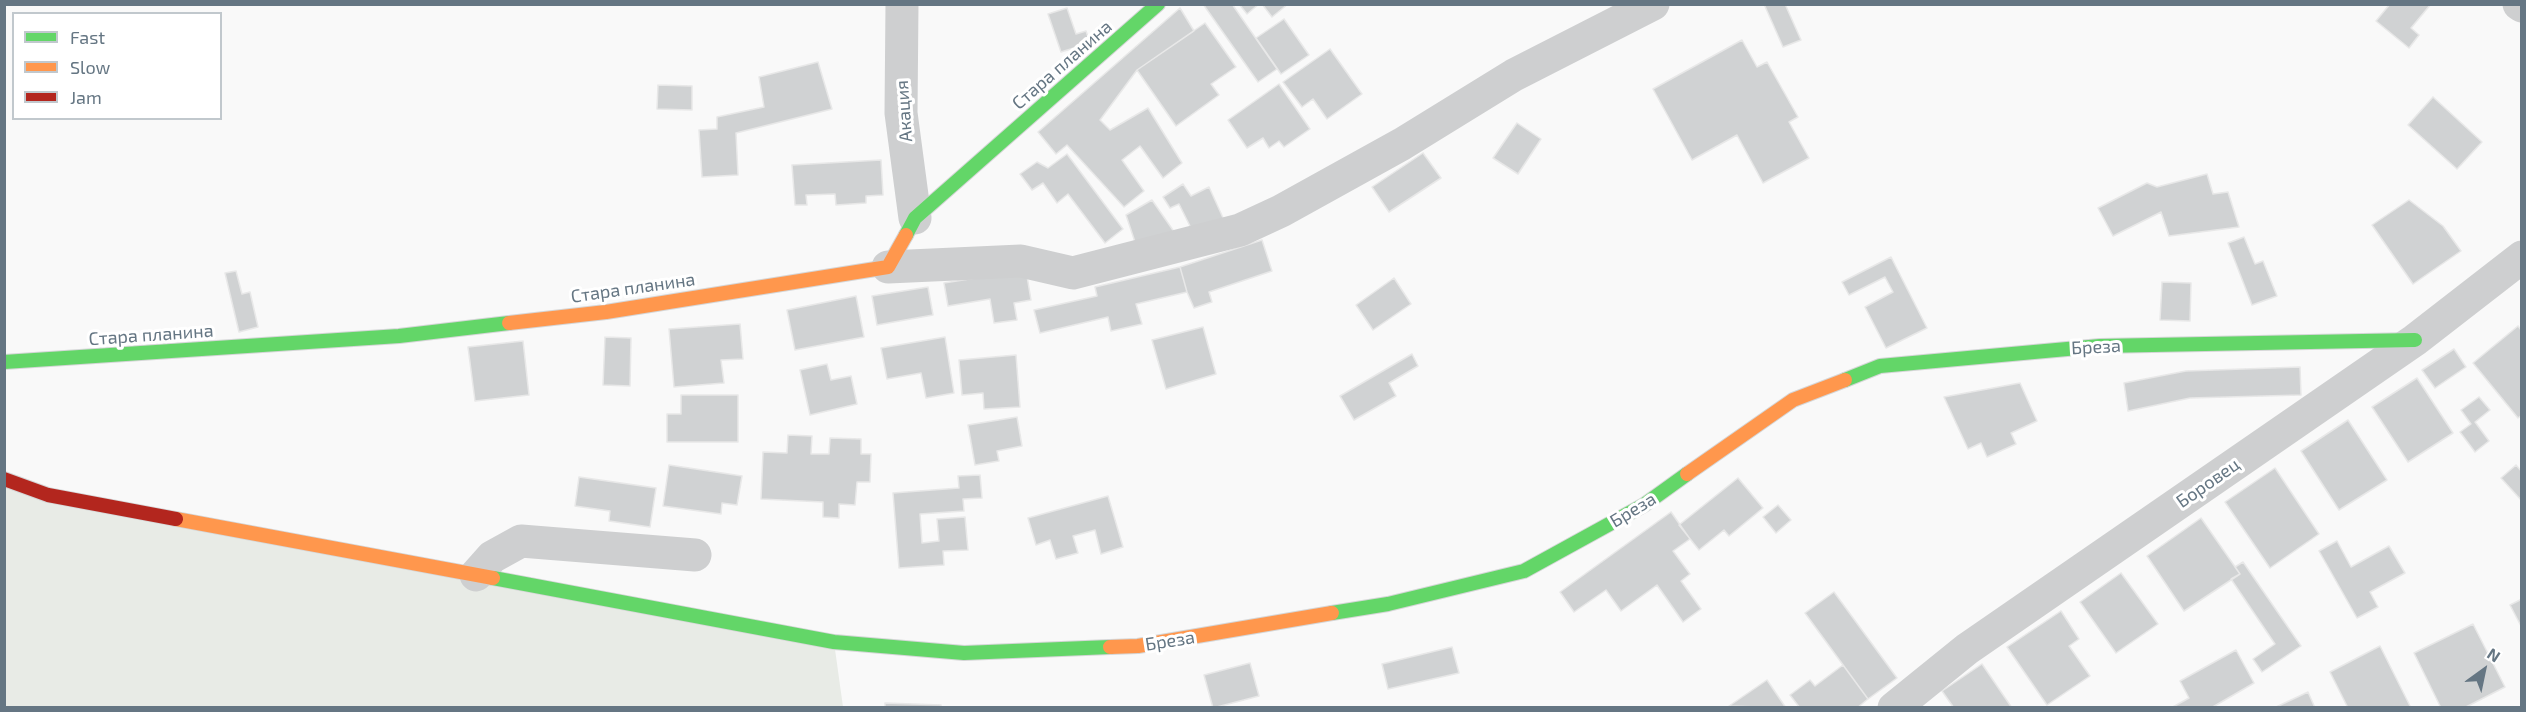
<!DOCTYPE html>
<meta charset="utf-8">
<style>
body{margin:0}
#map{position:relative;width:2526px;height:712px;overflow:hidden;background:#f9f9f9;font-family:"Exo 2",sans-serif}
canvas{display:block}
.frame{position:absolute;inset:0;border:6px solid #657683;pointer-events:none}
.legend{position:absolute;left:12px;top:12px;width:210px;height:108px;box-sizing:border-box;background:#fff;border:2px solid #c1c8cd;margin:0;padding:8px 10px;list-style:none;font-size:18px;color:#657683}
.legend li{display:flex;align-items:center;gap:12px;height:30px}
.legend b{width:30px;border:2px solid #c1c8cd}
.north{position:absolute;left:2454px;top:640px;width:60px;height:60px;-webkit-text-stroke:4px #fff;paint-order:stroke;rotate:33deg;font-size:16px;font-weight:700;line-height:24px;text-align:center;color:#657683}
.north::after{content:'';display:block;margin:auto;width:21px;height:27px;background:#657683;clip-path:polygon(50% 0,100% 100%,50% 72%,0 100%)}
</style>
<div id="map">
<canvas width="2526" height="712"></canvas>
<div class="frame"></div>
<ul class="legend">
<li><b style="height:8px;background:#63d668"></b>Fast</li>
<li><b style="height:8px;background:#ff974d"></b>Slow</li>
<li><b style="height:8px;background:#b3261e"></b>Jam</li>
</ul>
<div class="north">N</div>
</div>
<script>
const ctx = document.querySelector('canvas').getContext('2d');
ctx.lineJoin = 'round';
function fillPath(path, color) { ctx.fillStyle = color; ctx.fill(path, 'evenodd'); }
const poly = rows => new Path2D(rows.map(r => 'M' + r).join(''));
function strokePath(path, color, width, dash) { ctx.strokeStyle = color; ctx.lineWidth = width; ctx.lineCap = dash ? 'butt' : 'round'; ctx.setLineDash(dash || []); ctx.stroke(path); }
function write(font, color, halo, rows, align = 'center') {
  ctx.font = font + ' "Exo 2",sans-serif'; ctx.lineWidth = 6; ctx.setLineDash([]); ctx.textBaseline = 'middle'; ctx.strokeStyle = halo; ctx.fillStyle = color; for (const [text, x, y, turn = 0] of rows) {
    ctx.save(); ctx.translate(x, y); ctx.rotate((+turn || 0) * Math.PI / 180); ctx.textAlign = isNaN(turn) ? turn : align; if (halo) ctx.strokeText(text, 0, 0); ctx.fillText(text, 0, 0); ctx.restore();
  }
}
fillPath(poly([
 [4,479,834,642,843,707,5,707]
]), '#e8ebe6');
const building = poly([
 [1203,4,1232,4,1277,69,1258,82,1203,4],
 [1239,4,1259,4,1247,14,1239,4],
 [1262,4,1288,4,1272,17,1262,4],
 [1764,4,1785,4,1801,40,1783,47,1764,4],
 [2390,4,2431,4,2411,28,2419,35,2409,48,2376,21,2390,4],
 [1067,8,1076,34,1086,31,1090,43,1061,52,1048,14,1067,8],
 [1180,8,1194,31,1137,70,1100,120,1110,130,1148,108,1182,163,1163,178,1140,146,1122,160,1144,191,1124,207,1067,145,1056,154,1038,132,1180,8],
 [1284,19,1309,55,1281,74,1256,38,1284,19],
 [1205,23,1236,67,1211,84,1219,95,1176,126,1137,70,1205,23],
 [1742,40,1757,67,1767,62,1798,117,1789,122,1809,158,1763,183,1737,135,1692,160,1653,89,1742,40],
 [1330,49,1362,94,1327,119,1313,99,1302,107,1283,82,1330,49],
 [818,62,832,109,736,133,738,175,702,177,699,130,717,129,717,117,764,107,759,77,818,62],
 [1279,84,1310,129,1284,147,1279,141,1269,148,1263,138,1247,148,1228,120,1279,84],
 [658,85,692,86,692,110,657,109,658,85],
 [2433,97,2482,142,2457,169,2408,125,2433,97],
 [1517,123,1541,139,1518,174,1493,158,1517,123],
 [1423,153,1441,178,1389,212,1372,187,1423,153],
 [1067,154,1123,229,1105,243,1068,194,1057,203,1043,183,1032,190,1020,174,1037,162,1048,168,1067,154],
 [881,160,883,195,866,196,866,203,836,205,835,194,806,195,807,205,795,205,792,165,881,160],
 [2207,174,2213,194,2228,192,2239,227,2169,236,2161,212,2113,236,2098,208,2147,183,2157,187,2207,174],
 [1183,184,1191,196,1209,187,1224,220,1191,228,1179,204,1170,208,1163,197,1183,184],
 [1152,200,1177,236,1136,245,1126,215,1152,200],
 [2409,200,2443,226,2461,251,2413,284,2372,225,2409,200],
 [2244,237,2255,264,2263,261,2277,296,2252,305,2228,243,2244,237],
 [1262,240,1272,271,1209,292,1212,302,1194,308,1187,292,1180,267,1262,240],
 [1891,257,1927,328,1886,348,1865,307,1893,292,1885,277,1849,295,1842,282,1891,257],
 [1180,267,1187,292,1136,304,1142,324,1111,331,1108,317,1040,333,1034,310,1097,296,1095,287,1180,267],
 [1026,270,1031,300,1014,303,1017,320,994,323,990,299,948,306,944,283,1026,270],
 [236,271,242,294,250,292,258,327,239,332,225,273,236,271],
 [1394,278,1411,304,1373,330,1356,305,1394,278],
 [2162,282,2191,283,2190,321,2160,320,2162,282],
 [928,287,933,315,877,325,872,296,928,287],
 [856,296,864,337,795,350,787,310,856,296],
 [740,324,743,359,721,360,724,383,674,387,669,329,740,324],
 [2518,326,2522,331,2522,415,2518,418,2473,363,2518,326],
 [1203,327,1216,374,1166,389,1152,340,1203,327],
 [605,337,631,338,630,386,603,385,605,337],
 [945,337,954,393,926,398,921,373,887,379,881,348,945,337],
 [523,341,529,395,475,401,468,347,523,341],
 [2454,349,2466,367,2435,388,2422,370,2454,349],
 [1412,354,1418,366,1389,383,1396,396,1354,420,1340,396,1412,354],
 [1016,355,1020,407,984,409,983,393,962,395,959,360,1016,355],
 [827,364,831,380,851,376,857,404,810,415,800,370,827,364],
 [2300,367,2301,395,2190,398,2128,411,2124,383,2186,371,2300,367],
 [2417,378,2453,433,2408,462,2372,407,2417,378],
 [2020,383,2037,421,2011,433,2016,444,1987,457,1981,443,1968,449,1944,397,2020,383],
 [681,395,738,395,738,442,667,442,667,414,681,414,681,395],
 [2479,397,2490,410,2475,422,2489,441,2475,452,2460,432,2471,424,2461,410,2479,397],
 [1017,417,1022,446,997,451,999,461,975,465,968,425,1017,417],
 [2348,420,2387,480,2339,510,2301,451,2348,420],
 [788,435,812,436,811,454,829,454,830,438,861,439,861,454,871,454,870,482,857,482,855,505,839,504,839,518,823,517,823,502,761,499,763,452,787,453,788,435],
 [669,465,742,476,737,505,722,503,721,514,663,506,669,465],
 [2516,465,2522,472,2522,501,2501,478,2516,465],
 [2275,468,2319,534,2270,568,2225,502,2275,468],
 [980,475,982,498,963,499,964,511,920,514,922,543,939,541,937,519,965,517,968,550,943,551,944,565,899,568,893,493,959,488,958,476,980,475],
 [579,477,656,488,650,527,609,521,610,511,575,506,579,477],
 [1738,478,1763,508,1729,536,1724,530,1699,550,1679,525,1738,478],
 [1108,496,1123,547,1101,554,1095,530,1073,536,1078,553,1056,559,1050,540,1036,545,1028,518,1108,496],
 [1778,505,1791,520,1776,533,1763,517,1778,505],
 [1671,512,1690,539,1673,551,1690,574,1681,581,1701,609,1683,622,1657,585,1621,611,1606,590,1574,612,1560,592,1671,512],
 [2201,518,2240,574,2184,611,2147,556,2201,518],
 [2337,541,2351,567,2389,546,2405,573,2370,592,2378,607,2357,618,2319,551,2337,541],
 [2243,562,2301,646,2262,672,2253,659,2275,644,2231,579,2240,574,2235,567,2243,562],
 [2121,573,2158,624,2116,653,2080,602,2121,573],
 [1834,592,1897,678,1868,699,1805,613,1834,592],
 [2522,599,2522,628,2510,605,2522,599],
 [2061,611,2079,639,2069,646,2090,676,2047,705,2007,647,2061,611],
 [2473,624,2505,687,2464,708,2441,708,2414,653,2473,624],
 [2380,646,2411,708,2348,708,2330,672,2380,646],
 [1452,647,1459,673,1388,689,1382,664,1452,647],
 [2236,650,2254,683,2211,708,2171,708,2189,698,2180,681,2236,650],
 [1250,663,1259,696,1213,708,1204,675,1250,663],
 [1982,664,2012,708,1954,708,1942,691,1982,664],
 [1843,665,1868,699,1857,708,1800,708,1790,695,1810,680,1815,686,1843,665],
 [1767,680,1786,708,1729,706,1767,680],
 [2308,692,2315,708,2274,708,2308,692],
 [885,703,941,705,941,708,885,708,885,703]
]);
fillPath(building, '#d0d2d3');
strokePath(building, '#e8e8e8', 1.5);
const fast = poly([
 [906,235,915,218,1158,4],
 [4,362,399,336,509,323],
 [1845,380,1880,366,2100,346,2415,340],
 [493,578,834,642,964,653,1110,647],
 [1332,613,1388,604,1524,571,1644,505,1687,474]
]);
const slow = poly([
 [509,323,606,312,888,267,906,235],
 [1687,474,1793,400,1845,380],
 [176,519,493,578],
 [1110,647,1138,646,1332,613]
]);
const jam = poly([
 [4,479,48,495,176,519]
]);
strokePath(fast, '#d5d6d7', 16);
strokePath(slow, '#d5d6d7', 16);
strokePath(jam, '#d5d6d7', 16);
strokePath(poly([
 [902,4,901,113,915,218],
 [2519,4,2522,6],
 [888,267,1021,261,1073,273,1240,230,1281,211,1402,144,1514,75,1653,4],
 [476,575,492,557,521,541,695,555],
 [1894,708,1967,649,2415,340,2522,257]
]), '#cecfd0', 33);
strokePath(fast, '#63d668', 14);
strokePath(slow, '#ff974d', 14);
strokePath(jam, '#b3261e', 14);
write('18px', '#657683', '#fff', [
 ["Стара планина",1062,65,-41],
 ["Акация",904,111,-94],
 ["Стара планина",633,288,-8],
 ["Стара планина",151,335,-4],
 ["Бреза",2096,347,-3],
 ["Боровец",2208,483,-35],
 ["Бреза",1633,510,-31],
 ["Бреза",1170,641,-9]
]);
</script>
